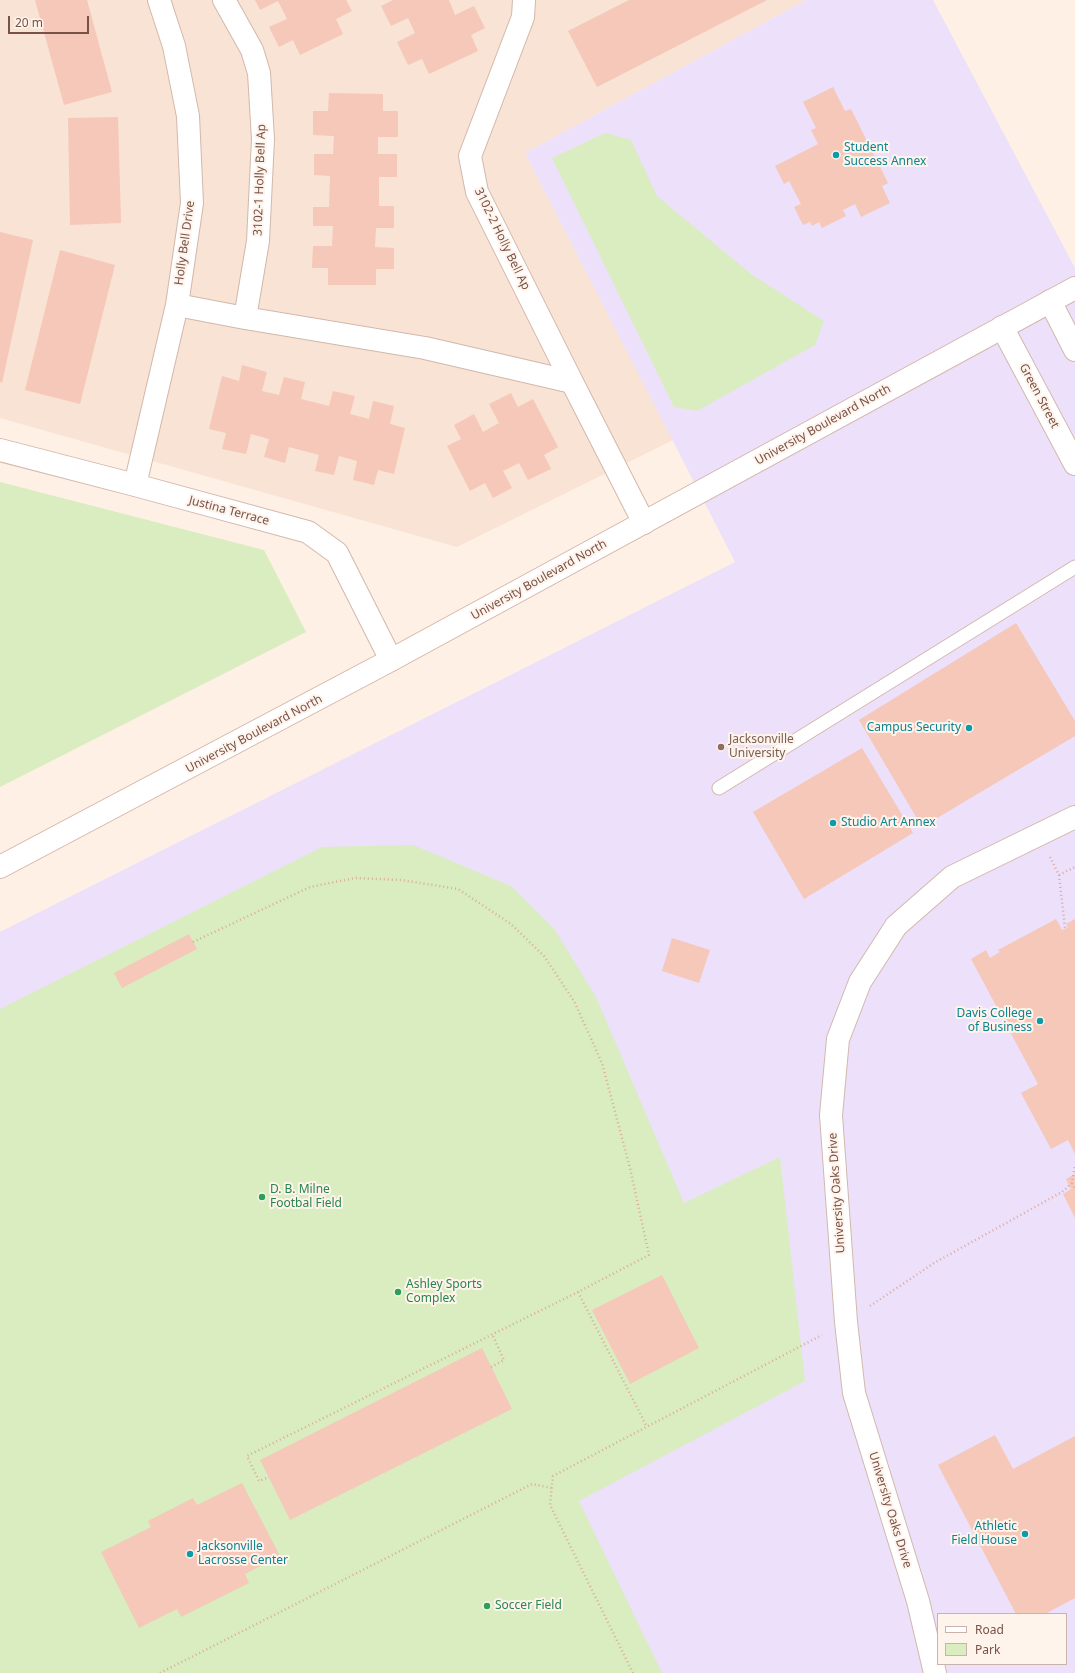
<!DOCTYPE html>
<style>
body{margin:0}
#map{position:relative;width:1075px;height:1673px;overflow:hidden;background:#fef0e4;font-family:"Noto Sans",sans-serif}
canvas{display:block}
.legend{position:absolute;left:937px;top:1613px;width:130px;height:52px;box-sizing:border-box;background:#fff4ec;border:1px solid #c9b3aa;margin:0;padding:5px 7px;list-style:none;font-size:12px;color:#785147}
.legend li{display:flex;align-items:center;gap:8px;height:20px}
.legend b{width:20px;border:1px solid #c9b3aa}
.scale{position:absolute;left:8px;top:16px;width:81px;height:18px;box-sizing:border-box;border:2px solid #785147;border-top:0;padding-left:5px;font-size:12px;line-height:14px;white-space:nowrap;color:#785147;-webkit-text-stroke:3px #fff4ec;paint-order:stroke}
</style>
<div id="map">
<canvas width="1075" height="1673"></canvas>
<ul class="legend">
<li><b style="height:5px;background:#fff"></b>Road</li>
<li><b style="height:11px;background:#d9edc1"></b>Park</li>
</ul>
<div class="scale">20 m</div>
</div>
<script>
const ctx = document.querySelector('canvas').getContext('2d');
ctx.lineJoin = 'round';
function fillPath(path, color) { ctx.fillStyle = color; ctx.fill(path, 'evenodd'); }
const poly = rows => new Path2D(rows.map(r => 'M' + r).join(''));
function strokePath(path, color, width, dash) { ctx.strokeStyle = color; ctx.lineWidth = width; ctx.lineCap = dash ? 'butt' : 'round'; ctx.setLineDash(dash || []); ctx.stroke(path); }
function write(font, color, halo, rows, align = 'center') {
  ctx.font = font + ' "Noto Sans",sans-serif'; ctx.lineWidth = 4; ctx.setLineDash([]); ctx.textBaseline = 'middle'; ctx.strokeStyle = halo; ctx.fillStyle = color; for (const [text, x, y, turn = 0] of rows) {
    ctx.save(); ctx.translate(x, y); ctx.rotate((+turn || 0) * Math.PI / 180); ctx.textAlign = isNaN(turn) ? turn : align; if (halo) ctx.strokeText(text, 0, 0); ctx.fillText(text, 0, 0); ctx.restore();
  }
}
fillPath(poly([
 [0,0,806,0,525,153,673,440,457,547,0,418]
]), '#f8e3d4');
fillPath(poly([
 [806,0,933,0,1075,268,1075,1673,0,1673,0,932,735,562,525,153],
 [938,1614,1066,1614,1066,1664,938,1664]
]), '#ede0fa');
fillPath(poly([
 [605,133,631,140,657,196,751,274,824,321,815,345,697,411,674,407,552,158],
 [0,482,264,550,306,632,0,787],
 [413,845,511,886,555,930,596,997,684,1203,780,1157,805,1381,579,1501,662,1673,0,1673,0,1009,322,847]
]), '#d9edc1');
fillPath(poly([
 [35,0,87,0,112,92,64,105],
 [255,0,346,0,352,11,336,19,343,34,300,55,293,40,279,47,269,27,287,19,278,1,260,10],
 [393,0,449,0,455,15,474,6,485,28,471,35,478,51,429,74,422,59,408,65,397,42,415,33,408,18,391,26,381,6],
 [629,0,767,0,597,87,568,31],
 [833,87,845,111,851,109,888,183,882,186,890,203,861,217,855,204,843,210,846,216,822,228,819,222,812,226,810,222,803,225,794,207,801,204,789,181,784,184,775,166,818,144,811,130,816,128,803,102],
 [329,93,383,94,383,111,398,111,398,137,378,137,378,154,397,154,397,177,379,177,379,206,394,206,394,228,376,228,375,247,394,248,394,269,376,269,376,285,328,285,328,268,312,268,313,246,332,246,333,226,313,226,313,207,329,207,330,176,314,175,314,154,333,154,334,136,313,135,313,111,328,111],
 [118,117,121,223,70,225,68,118],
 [0,232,33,240,2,383,0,382],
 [60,250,115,265,80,404,25,390],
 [242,365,267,372,262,391,279,395,284,377,305,382,301,399,329,406,333,391,355,396,350,414,369,419,373,401,394,406,390,424,405,428,394,474,378,470,374,485,353,480,357,461,339,456,334,475,315,471,319,455,289,447,285,463,264,457,269,439,251,434,246,454,222,449,226,433,209,429,222,376,239,381],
 [511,393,518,407,533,399,558,447,544,455,551,469,528,480,519,463,503,471,512,488,493,498,485,483,470,491,447,446,461,439,454,425,474,414,483,432,499,423,489,404],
 [1016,623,1075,721,1075,736,922,827,859,720],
 [862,748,913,833,804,899,753,812],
 [1056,919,1062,930,1068,927,1066,924,1075,919,1075,1154,1068,1140,1051,1149,1021,1093,1038,1084,971,959,986,950,990,958,1000,952,998,950],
 [189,934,197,949,122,988,114,973],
 [672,938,710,950,699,983,662,971],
 [1075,1174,1075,1218,1063,1194,1071,1189,1066,1179],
 [662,1275,699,1348,630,1384,592,1310],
 [482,1348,512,1409,290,1520,260,1460],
 [995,1435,1013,1469,1075,1436,1075,1598,1045,1614,1016,1614,938,1465],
 [242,1483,280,1556,245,1574,249,1583,181,1617,177,1609,139,1628,101,1552,151,1527,148,1521,193,1498,197,1505]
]), '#f5c8b9');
const lane = poly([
 [719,788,1075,567]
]);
const street = poly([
 [224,0,252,50,259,73,263,139,258,241,245,318],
 [524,0,523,17,470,156,477,192,572,382],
 [1050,301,1075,350],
 [177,305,245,318,425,348,572,382,644,523],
 [1002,327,1075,464],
 [0,450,135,485,308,532,337,553,391,660],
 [135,485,177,305,192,203,188,116,174,46,159,0],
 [935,1673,918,1601,854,1393,846,1322,831,1115,838,1039,860,982,896,926,952,877,1075,817]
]);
const secondary = poly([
 [0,867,391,660,1075,288]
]);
strokePath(lane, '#d2b8ab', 15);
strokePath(street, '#d2b8ab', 24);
strokePath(secondary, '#d6b6a9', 24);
strokePath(poly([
 [1050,857,1059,875,1065,928],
 [1059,875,1075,867],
 [193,942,310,887,355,878,401,880,458,889,511,924,544,956,574,1001,602,1063,630,1168,649,1255,578,1292,247,1456,259,1481,269,1477],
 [1072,1183,1075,1189],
 [578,1292,647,1427],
 [870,1306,934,1263,1062,1192,1072,1183,1075,1165],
 [491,1367,504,1360,492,1334],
 [160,1673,532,1484,552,1488],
 [633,1673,550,1505,553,1476,822,1335]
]), '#dbab9c', 2.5, [1, 3]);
strokePath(lane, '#fff', 13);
strokePath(street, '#fff', 22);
strokePath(secondary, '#fff', 22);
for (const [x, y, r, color] of [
 [836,155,4,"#0f9aa8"],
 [969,728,4,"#0f9aa8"],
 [721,747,4,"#8d6e63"],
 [833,823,4,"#0f9aa8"],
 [1040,1021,4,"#0f9aa8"],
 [262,1197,4,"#2e9e5b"],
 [398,1292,4,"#2e9e5b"],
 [1025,1534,4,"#0f9aa8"],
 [190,1554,4,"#0f9aa8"],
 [487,1606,4,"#2e9e5b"]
]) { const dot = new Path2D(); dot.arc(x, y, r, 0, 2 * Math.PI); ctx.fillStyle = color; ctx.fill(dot); strokePath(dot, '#fff4ec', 1.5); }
write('12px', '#0d838f', '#fff4ec', [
 ["Student",844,148],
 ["Success Annex",844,162],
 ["Campus Security",961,728,"right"],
 ["Studio Art Annex",841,823],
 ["Davis College",1032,1014,"right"],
 ["of Business",1032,1028,"right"],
 ["Athletic",1017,1527,"right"],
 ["Field House",1017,1541,"right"],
 ["Jacksonville",198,1547],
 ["Lacrosse Center",198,1561]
], 'left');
write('12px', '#785147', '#fff4ec', [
 ["3102-1 Holly Bell Ap",260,180,-88],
 ["3102-2 Holly Bell Ap",502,239,64],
 ["Holly Bell Drive",185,243,-82],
 ["Green Street",1039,396,62],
 ["University Boulevard North",823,425,-29],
 ["Justina Terrace",229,511,15],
 ["University Boulevard North",539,580,-29],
 ["University Boulevard North",254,734,-28],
 ["University Oaks Drive",837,1193,-94],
 ["University Oaks Drive",890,1510,73]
]);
write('12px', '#785e54', '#fff4ec', [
 ["Jacksonville",729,740],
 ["University",729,754]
], 'left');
write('12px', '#27864d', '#fff4ec', [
 ["D. B. Milne",270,1190],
 ["Footbal Field",270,1204],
 ["Ashley Sports",406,1285],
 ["Complex",406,1299],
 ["Soccer Field",495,1606]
], 'left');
</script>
